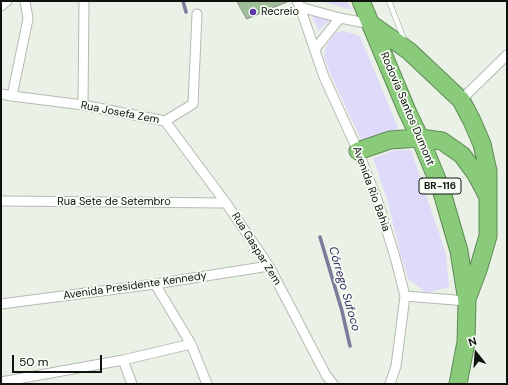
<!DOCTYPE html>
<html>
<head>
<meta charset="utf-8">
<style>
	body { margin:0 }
	#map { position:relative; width:508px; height:385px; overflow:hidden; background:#eaf2e8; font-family:"DM Sans",sans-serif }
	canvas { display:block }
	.frame { position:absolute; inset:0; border:2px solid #10120f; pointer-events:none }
	.north { position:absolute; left:456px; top:333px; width:40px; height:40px; -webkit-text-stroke:3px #f7fff5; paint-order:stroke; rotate:343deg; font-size:11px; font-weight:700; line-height:16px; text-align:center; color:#10120f }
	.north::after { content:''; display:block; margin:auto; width:14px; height:18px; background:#10120f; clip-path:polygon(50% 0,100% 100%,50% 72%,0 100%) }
	.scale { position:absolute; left:12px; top:355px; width:90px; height:18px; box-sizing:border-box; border:2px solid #10120f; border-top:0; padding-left:5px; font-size:12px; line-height:14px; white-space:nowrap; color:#10120f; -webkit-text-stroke:3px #f7fff5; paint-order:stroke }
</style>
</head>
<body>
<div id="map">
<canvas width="508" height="385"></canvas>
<div class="frame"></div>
<div class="north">N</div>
<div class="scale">50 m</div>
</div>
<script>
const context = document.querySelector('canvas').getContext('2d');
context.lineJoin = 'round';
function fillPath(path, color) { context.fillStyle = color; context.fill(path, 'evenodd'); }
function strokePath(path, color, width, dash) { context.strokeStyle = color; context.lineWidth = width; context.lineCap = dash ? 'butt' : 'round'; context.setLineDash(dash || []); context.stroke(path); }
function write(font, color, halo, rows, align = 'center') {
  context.font = font + ' "DM Sans",sans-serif'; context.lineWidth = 3.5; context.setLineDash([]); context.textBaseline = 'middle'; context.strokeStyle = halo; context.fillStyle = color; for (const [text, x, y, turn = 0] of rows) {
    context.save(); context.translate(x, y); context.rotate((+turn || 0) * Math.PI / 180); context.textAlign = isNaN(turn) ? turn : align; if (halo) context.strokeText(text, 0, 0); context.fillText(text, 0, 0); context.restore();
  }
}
fillPath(new Path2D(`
	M320 1H347L352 10Z
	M311 14 331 21C325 24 322 26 319 32Z
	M342 31 351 33 360 36 401 135 363 144 329 71 324 56 326 47 331 38 336 33Z
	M395 150H411L446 254 449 287 427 293 408 279 402 259 387 199 373 158Z`), '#dfdafa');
strokePath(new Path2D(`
	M183 1 186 12
	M320 237 342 311 350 346`), '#7f7a99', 3.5);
const building = new Path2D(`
	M237 1H289L247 19Z`);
fillPath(building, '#9dbe96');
strokePath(building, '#8b9389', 1);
const lane = new Path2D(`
	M389 1 405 42`);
const street = new Path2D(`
	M297 1 300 7 324 77 358 151 378 202 395 257 405 296 396 366 390 384
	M1 6 7 1
	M300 7 340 18 371 24
	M315 49 340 18
	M1 94 12 96 83 105 165 121 193 104 197 14
	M12 96 28 19 25 1
	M461 100 507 55
	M83 105 84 1
	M165 121 226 203 269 266 326 375 333 384
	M1 201 226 203
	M155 284 191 344 207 384
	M405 296 467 301
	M1 304 155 284 269 266
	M123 360 132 384
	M1 382 123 360 191 344`);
const highway = new Path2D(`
	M361 1 407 111 420 138 441 189 459 251 467 301 466 342 458 384
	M371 24 409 51 461 100 472 121 482 144 488 171V236L478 270 467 299
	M358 151 390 140 420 138 442 141 462 155 476 174 487 195`);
strokePath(lane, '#b4bbb2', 6);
strokePath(street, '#b4bbb2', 11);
strokePath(highway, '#5f8a55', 19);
strokePath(lane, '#fff', 4.5);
strokePath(street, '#fff', 9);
strokePath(highway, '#8aca7b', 17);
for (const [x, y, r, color] of [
	[253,12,4,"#5e35ad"]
]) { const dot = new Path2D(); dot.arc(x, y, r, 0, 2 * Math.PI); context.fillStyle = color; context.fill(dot); strokePath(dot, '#f7fff5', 1.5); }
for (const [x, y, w] of [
	[440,186,42]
]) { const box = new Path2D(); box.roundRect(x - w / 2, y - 8, w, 16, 3); context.fillStyle = '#f7fff5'; context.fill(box); strokePath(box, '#10120f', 1); }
write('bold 10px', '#10120f', null, [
	["BR-116",440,186]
]);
write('11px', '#10120f', '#f7fff5', [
	["Recreio",261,12]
], 'left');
write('11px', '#10120f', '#f7fff5', [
	["Rodovia Santos Dumont",407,109,67],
	["Rua Josefa Zem",120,113,11],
	["Avenida Rio Bahia",371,189,70],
	["Rua Sete de Setembro",114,202],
	["Rua Gaspar Zem",256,249,58],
	["Avenida Presidente Kennedy",135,286,-8]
]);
write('italic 12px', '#392962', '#f7fff5', [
	["Córrego Sufoco",344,289,74]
]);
</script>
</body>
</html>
